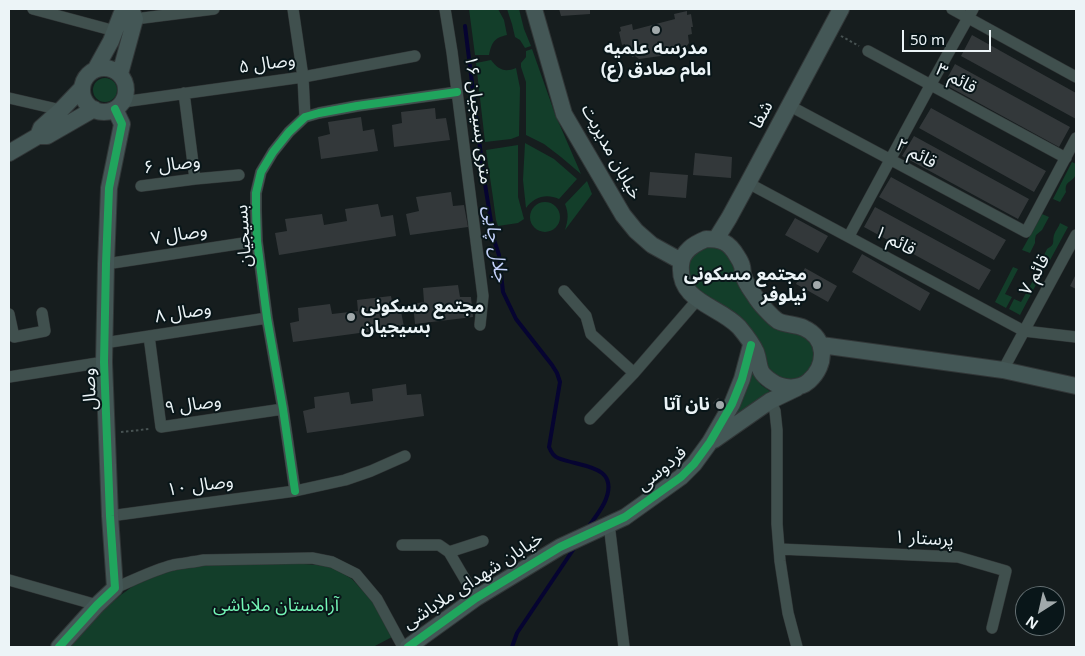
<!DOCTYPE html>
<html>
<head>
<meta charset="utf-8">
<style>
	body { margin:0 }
	#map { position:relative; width:1085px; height:656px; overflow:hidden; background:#161d1e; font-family:"Noto Sans",sans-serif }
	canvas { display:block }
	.frame { position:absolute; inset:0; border:10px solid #ecf4f7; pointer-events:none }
	.north { position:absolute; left:1015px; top:586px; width:50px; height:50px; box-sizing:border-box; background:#091619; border:1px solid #646f72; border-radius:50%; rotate:215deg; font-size:14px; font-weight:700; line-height:20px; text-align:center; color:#ecf4f7 }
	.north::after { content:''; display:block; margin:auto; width:18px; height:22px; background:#a1a9ab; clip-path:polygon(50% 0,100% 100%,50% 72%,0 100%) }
	.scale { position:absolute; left:902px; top:30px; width:89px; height:22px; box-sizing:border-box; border:2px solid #ecf4f7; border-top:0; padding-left:6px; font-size:15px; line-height:18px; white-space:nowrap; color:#ecf4f7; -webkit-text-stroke:4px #091619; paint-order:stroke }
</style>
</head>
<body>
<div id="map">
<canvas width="1085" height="656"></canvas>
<div class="frame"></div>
<div class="north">N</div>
<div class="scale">50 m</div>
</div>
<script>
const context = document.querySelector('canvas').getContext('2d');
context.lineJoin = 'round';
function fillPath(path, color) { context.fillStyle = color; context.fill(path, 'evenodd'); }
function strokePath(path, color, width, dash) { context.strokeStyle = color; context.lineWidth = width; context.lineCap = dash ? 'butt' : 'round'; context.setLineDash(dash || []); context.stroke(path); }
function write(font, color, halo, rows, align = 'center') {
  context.font = font + ' "Noto Sans","Noto Sans Arabic",sans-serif'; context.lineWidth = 4; context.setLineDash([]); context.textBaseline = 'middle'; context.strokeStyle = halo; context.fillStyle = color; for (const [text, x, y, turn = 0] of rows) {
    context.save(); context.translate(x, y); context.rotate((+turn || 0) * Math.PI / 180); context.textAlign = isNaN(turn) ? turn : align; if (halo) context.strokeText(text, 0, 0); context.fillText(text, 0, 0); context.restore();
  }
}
fillPath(new Path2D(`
	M469 9H498L504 20 507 35C494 38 492 42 489 55H475Z
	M507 9H519L524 29 531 46 525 48 520 40 515 37 512 24Z
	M532 49 555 114 581 174 561 157 544 144 526 135V82L521 67V63L526 57V51Z
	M491 60C498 69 504 73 516 68L520 88 519 136 511 139 485 142 476 63Z
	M93 90a12 12 0 1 1 24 0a12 12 0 1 1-24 0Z
	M525 143 554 159 577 179 559 199C546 193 534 197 526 208L523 180Z
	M518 145V197L524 219 518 223 498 226 496 220 493 198 486 150Z
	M1072 162 1076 164C1076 166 1076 172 1076 174 1073 183 1064 180 1066 192L1060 202 1053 199Z
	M587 181 592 194 565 230C568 220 569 214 565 204Z
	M530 217a15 15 0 1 1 30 0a15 15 0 1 1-30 0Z
	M1042 214 1049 217 1042 230 1036 235 1035 239V243L1030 253 1022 250Z
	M1060 223 1068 227 1049 262 1042 259 1047 249C1056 244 1052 242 1054 235 1055 231 1059 227 1060 223Z
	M724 245 755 301 801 329 819 355 805 381 772 379 761 358 697 297 684 263 695 247Z
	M1013 267 1018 269 1005 294 1012 297 1006 308 995 302Z
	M1035 277 1039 279 1020 315 1009 309 1014 299 1021 302Z
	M750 368 761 385 774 394 724 427Z
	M291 563 330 566 352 579 373 602 392 637 373 647H68C84 628 103 610 122 594 127 591 132 586 138 583 184 559 240 564 291 563Z`), '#133e2a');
strokePath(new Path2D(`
	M465 26 483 172 494 240 499 255 503 292 516 319 552 365 557 373 560 382 549 447C551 452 553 456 558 458 579 467 619 464 606 499 603 508 593 520 587 529
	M512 647 517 633 575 547`), '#060431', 4);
fillPath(new Path2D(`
	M559 9H590V14L561 16Z
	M687 11V15L691 14 693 27H691L692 34 688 35 689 43 685 48 675 51V54L639 59 635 56 632 57 630 49 626 50 625 44 622 45 619 32 621 31 620 27 632 24 633 30 675 19 674 14Z
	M972 35 1076 93V119L961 56Z
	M955 64 1070 127 1059 147 944 84Z
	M435 108 436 119 446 118 450 140 394 147 392 125 402 123 401 112Z
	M931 108 1046 171 1034 192 919 128Z
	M361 117 363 131 374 129 378 151 321 159 318 137 330 134 328 122Z
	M914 136 1029 199 1018 219 902 156Z
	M695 153 732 157 731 178 693 175Z
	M650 172 688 175 686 198 648 195Z
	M891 177 1006 240 994 260 879 197Z
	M451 192 453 206 464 205 468 227 410 235 406 214 419 211 416 197Z
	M378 204 381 217 393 215 396 236 279 255 275 233 287 231 285 219 322 214 324 225 347 221 345 209Z
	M875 207 991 270 979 290 864 227Z
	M795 218 828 236 818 253 785 235Z
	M862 254 930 293 920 311 852 272Z
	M805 268 837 286 828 302 796 284Z
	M1076 274V289L1070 286Z
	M458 285 460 297H471L473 317 415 324 413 304 424 302 423 288Z
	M391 296 393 307 400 306 404 327 293 342 290 323 299 321 298 308 330 304 332 314 358 311 357 300Z
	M406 384 407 395 421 394 424 416 307 433 303 411 315 408 314 397 349 392 351 404 373 401 372 389Z
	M718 398 727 406 722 412 713 403Z`), '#33383a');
const street = new Path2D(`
	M33 9 115 31
	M293 9 303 77 305 117
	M445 9 452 52 483 296 480 325
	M952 9 1076 77
	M135 19 214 9
	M868 51 1066 158
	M184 93 195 179
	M9 98 61 110
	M123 102 303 77 415 56
	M790 106 1026 232 1076 138
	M748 183 1024 331 1076 337
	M141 186 195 179 239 175
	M849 236 931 84 973 9
	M106 264 257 241
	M564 291 586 316 591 334 634 373
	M9 314 14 337 45 331 42 313
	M149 336 161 427 283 409
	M104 343 267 318
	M1003 370 1076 235
	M9 377 104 362
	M770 401 775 411 777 430V524L780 561 788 613 797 647
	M590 419 634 373 698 299
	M295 491 283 409 267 318 257 241 256 210V193L261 172 273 152 289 132 305 117 319 113 357 106 457 92
	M110 516 295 491 345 480 371 471 405 456
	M609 524 624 647
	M402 545H439L449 552 476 598
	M779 549 958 557 1006 571 992 628
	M449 552 483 541
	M9 580 97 605
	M115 588C134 580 153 570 173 565 184 563 194 562 204 560L312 558 332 562 356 574 377 599 403 647`);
const secondary = new Path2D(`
	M534 9 564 114 623 215 636 231 652 245 681 261
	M82 90a22 22 0 1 1 44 0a22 22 0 1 1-44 0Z
	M95 70 111 41 121 15 127 9
	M120 74 135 19 131 9
	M38 136 41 128 61 110 82 88
	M38 136H47L94 109
	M9 153 38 136
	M706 239C721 239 729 242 737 256 739 259 741 262 742 266 743 269 742 273 744 277 746 284 751 290 755 296 759 303 772 317 778 321 786 325 796 324 804 328 827 338 827 365 809 381 799 390 782 389 771 381 756 371 761 366 756 352 753 345 744 333 739 327 718 305 678 302 681 265 682 251 694 244 706 239Z
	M716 239 729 218 748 183 841 9
	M821 345 1003 370 1076 386
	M714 440 770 401 797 388
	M59 647 97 605 115 588 110 516 104 362 106 264 109 188 122 124 115 109
	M408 647 476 598 560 547 625 517 681 477 694 464 710 442 732 404 742 379 751 345`);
strokePath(street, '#313637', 12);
strokePath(secondary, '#313637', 18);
strokePath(new Path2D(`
	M841 36 859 46
	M121 432 149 429`), '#475252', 2, [2.5, 2.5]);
strokePath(street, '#40504e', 11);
strokePath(secondary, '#445756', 16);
strokePath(new Path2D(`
	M295 491 283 409 267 318 257 241 256 210V193L261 172 273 152 289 132 305 117 319 113 357 106 457 92
	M59 647 97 605 115 588 110 516 104 362 106 264 109 188 122 124 115 109
	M408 647 476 598 560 547 625 517 681 477 694 464 710 442 732 404 742 379 751 345`), '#20a55d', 8);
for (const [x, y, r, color] of [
	[656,30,5,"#a1a9ab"],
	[817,285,5,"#a1a9ab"],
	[351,317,5,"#a1a9ab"],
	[720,405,5,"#a1a9ab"]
]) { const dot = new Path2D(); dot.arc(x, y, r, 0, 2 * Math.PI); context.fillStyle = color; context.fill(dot); strokePath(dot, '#091619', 2); }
write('bold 18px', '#ecf4f7', '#091619', [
	["مدرسه علمیه",656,49,"center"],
	["امام صادق (ع)",656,70,"center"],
	["مجتمع مسکونی",807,275],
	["نیلوفر",807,296],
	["مجتمع مسکونی",361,307,"left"],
	["بسیجیان",361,328,"left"],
	["نان آتا",710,405]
], 'right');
write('18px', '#ecf4f7', '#091619', [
	["وصال ۵",267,64,-8],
	["قائم ۳",956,79,29],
	["شفا",762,115,-62],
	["۱۶ متری بسیجیان",478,120,83],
	["خیابان مدیریت",611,152,61],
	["قائم ۲",916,154,28],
	["وصال ۶",172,165,-7],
	["وصال ۷",179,235,-9],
	["بسیجیان",244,236,-94],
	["قائم ۱",895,241,28],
	["قائم ۷",1035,275,-61],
	["وصال ۸",183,313,-9],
	["وصال",90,389,-93],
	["وصال ۹",193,405,-8],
	["فردوسی",662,469,-40],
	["وصال ۱۰",200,486,-8],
	["پرستار ۱",924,539,3],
	["خیابان شهدای ملاباشی",473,581,-33]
]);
write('18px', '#74f6b6', '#091619', [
	["آرامستان ملاباشی",276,606]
]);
write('italic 19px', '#c3d1fa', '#091619', [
	["جلال چایی",495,244,81]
]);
</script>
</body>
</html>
